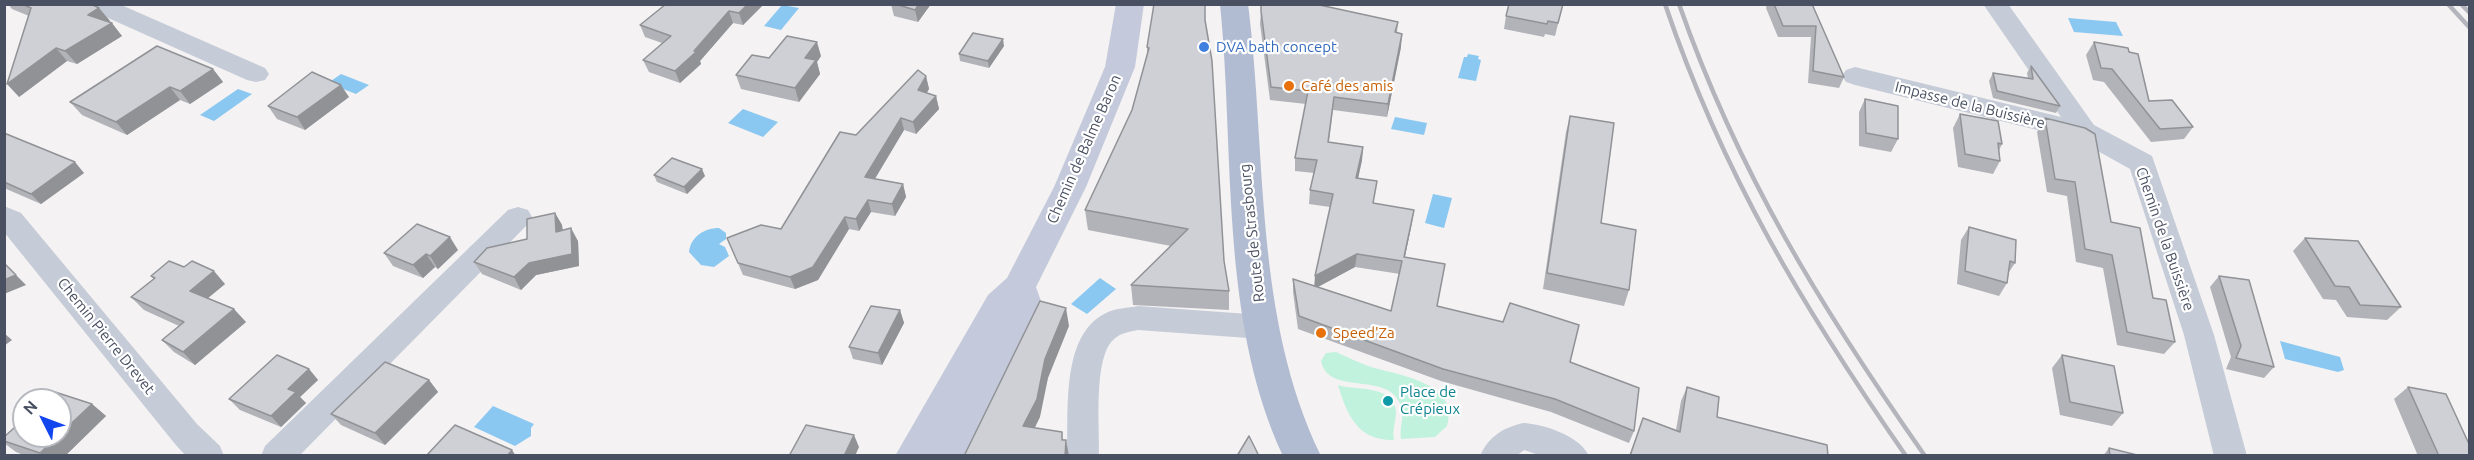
<!DOCTYPE html>
<html>
<head>
<meta charset="utf-8">
<style>
	body { margin:0 }
	#map { position:relative; width:2474px; height:460px; overflow:hidden; background:#f4f2f2; font-family:Ubuntu,sans-serif }
	canvas { display:block }
	.frame { position:absolute; inset:0; border:6px solid #485061; pointer-events:none }
	.north { position:absolute; left:12px; top:388px; width:60px; height:60px; box-sizing:border-box; background:#fff; border:2px solid #b6b9c0; border-radius:50%; rotate:312deg; font-size:16px; font-weight:700; line-height:24px; text-align:center; color:#485061 }
	.north::after { content:''; display:block; margin:auto; width:21px; height:27px; background:#1146ef; clip-path:polygon(50% 0,100% 100%,50% 72%,0 100%) }
</style>
</head>
<body>
<div id="map">
<canvas width="2474" height="460"></canvas>
<div class="frame"></div>
<div class="north">N</div>
</div>
<script>
const context = document.querySelector('canvas').getContext('2d');
context.lineJoin = 'round';
function fillPath(path, color) { context.fillStyle = color; context.fill(path, 'evenodd'); }
function strokePath(path, color, width, dash) { context.strokeStyle = color; context.lineWidth = width; context.lineCap = dash ? 'butt' : 'round'; context.setLineDash(dash || []); context.stroke(path); }
function write(font, color, halo, rows, align = 'center') {
  context.font = font + ' Ubuntu,sans-serif'; context.lineWidth = 4.5; context.setLineDash([]); context.textBaseline = 'middle'; context.strokeStyle = halo; context.fillStyle = color; for (const [text, x, y, turn = 0] of rows) {
    context.save(); context.translate(x, y); context.rotate((+turn || 0) * Math.PI / 180); context.textAlign = isNaN(turn) ? turn : align; if (halo) context.strokeText(text, 0, 0); context.fillText(text, 0, 0); context.restore();
  }
}
fillPath(new Path2D(`
	M1336 352C1348 357 1359 363 1371 367 1398 375 1461 383 1447 426L1435 437 1401 439C1399 428 1405 416 1401 406 1390 370 1328 397 1321 361L1326 353Z
	M1338 385C1355 391 1393 384 1396 411 1396 421 1392 429 1394 440 1358 441 1347 415 1338 385Z`), '#c0f2dd');
fillPath(new Path2D(`
	M782 5 799 8 781 30 764 26Z
	M2068 18 2116 22 2123 36 2074 32Z
	M1468 54 1479 56 1478 59 1481 60 1476 81 1458 78 1464 57H1467Z
	M341 74 369 85 356 94 328 83Z
	M238 89 252 94 214 121 200 115Z
	M743 109 778 122 763 137 728 123Z
	M1395 117 1427 123 1424 135 1391 129Z
	M1433 194 1452 198 1444 228 1425 223Z
	M719 228 726 233V239L719 244 725 247 729 256 714 267 701 265 689 252C691 236 705 228 719 228Z
	M1100 278 1116 289 1087 314 1071 304Z
	M2280 341 2340 357 2344 370 2338 372 2285 359Z
	M493 406 534 424 531 428V436L515 446 474 427Z`), '#8bc8f1');
fillPath(new Path2D(`
	M85 4H119L265 68 269 74 265 80 256 82 247 80 88 9Z
	M1983 4H2008L2094 125 2152 156 2214 335 2247 456H2214L2184 335 2130 169 2078 140 1855 85 1846 82 1842 76 1846 70 1855 67 2061 117Z
	M4 206 21 213 197 424 220 446 224 456H186L175 444 4 232Z
	M518 207 528 210 532 217 528 224 299 456H261L265 446 508 210Z
	M1138 306 1262 315 1273 319 1277 327 1273 335 1262 339 1138 330C1128 332 1120 333 1113 340 1093 360 1100 428 1099 456H1067C1069 413 1060 335 1106 313 1116 308 1128 308 1138 306Z
	M1523 423C1544 424 1580 436 1589 456H1542L1524 450 1516 456H1480C1489 436 1503 428 1523 423Z`), '#c5cbd7');
fillPath(new Path2D(`
	M1116 4H1144L1135 67 1086 187 1036 287 1043 307 1009 383 972 456H895L988 295 1007 278 1054 187 1105 67Z`), '#c4cadb');
fillPath(new Path2D(`
	M1220 4H1248C1267 154 1253 316 1321 456H1283C1219 318 1235 152 1220 4Z`), '#b1bbd1');
strokePath(new Path2D(`
	M1665 4C1723 175 1804 309 1906 456
	M1679 4C1739 175 1822 309 1925 456
	M2448 4 2470 28
	M2461 4 2470 13`), '#b4b5bc', 4.5);
fillPath(new Path2D(`
	M8 4H91L99 8 110 21 108 22 122 36 77 64 67 61 19 97 29 16 12 9Z
	M666 4H764L743 25 733 23 700 61 701 64 680 83 649 72 643 60 662 43 645 37 640 25Z
	M891 4H931L918 22 894 16Z
	M1563 4 1555 36 1545 34 1544 37 1504 29 1506 16Z
	M1767 4H1812L1844 77 1839 88 1808 83 1811 37H1778L1766 8Z
	M1261 11 1398 22 1397 33 1401 47 1387 117 1333 110 1329 142 1363 147 1362 160 1358 179 1374 204 1414 210 1405 257 1437 306 1570 362 1634 431 1629 443 1551 412 1441 381 1298 329 1293 292V279L1315 286 1330 207 1309 204 1310 190 1314 173 1295 171V158L1306 104 1270 100 1260 24ZM1355 267 1400 274 1391 311 1318 287Z
	M1205 20 1224 261 1229 291V310L1133 305 1131 285 1171 246 1088 230 1085 210 1132 110 1147 55V47Z
	M2094 42 2129 52 2149 101 2193 127 2184 139 2151 142 2104 82 2093 80 2086 55Z
	M1004 46 989 68 960 61 959 54Z
	M821 56 817 62 820 74 799 102 741 89 736 75 769 58Z
	M2031 66 2060 106 2056 113 1993 98 1989 81 1993 73 2028 78 2027 73Z
	M213 69 223 82 190 104 180 100 127 135 82 115 70 102Z
	M926 76 929 89 926 93 936 96 939 109 916 134 904 130 875 179 903 184 906 197 895 216 871 212 859 231 849 229 818 280 795 289 743 275 727 238 781 229 856 135Z
	M349 97 305 130 277 119 268 106Z
	M1865 99 1898 139 1891 152 1859 146V112Z
	M1960 114 2002 144 1999 150 2000 161 1993 174 1958 167 1953 128Z
	M1570 116 1601 223 1629 290 1624 306 1543 289 1566 132Z
	M2045 118 2111 222 2153 298 2175 342 2164 354 2117 345 2103 268 2076 262 2067 196 2047 192 2037 132Z
	M4 133 84 173 41 204 4 188Z
	M654 175 705 176 687 194 657 182Z
	M555 213 562 225 563 230 578 241 579 266 536 275 521 290 482 274 474 262 527 239Z
	M1969 227 2015 263 2009 272 2007 283 1999 296 1957 284 1961 240Z
	M2305 238 2401 307 2387 320 2347 317 2336 300 2323 299 2293 251Z
	M458 250 438 269 435 267 423 278 393 266 384 253Z
	M151 276 225 284 208 298 246 322 195 365 174 352 162 340 179 326 144 310 131 297 154 279Z
	M2219 276 2274 367 2264 378 2226 369 2231 357 2210 287Z
	M900 310 904 323 882 365 853 359 849 347Z
	M2062 355 2123 413 2112 426 2060 415 2052 368Z
	M309 369 318 380 300 397 306 403 281 427 240 410 229 399Z
	M429 380 438 392 385 445 341 425 331 414Z
	M1687 387 1717 417 1828 456H1629L1643 418 1676 430 1681 401Z
	M2408 387 2469 456H2418L2394 399Z
	M92 404 106 416 65 456H26L16 452 4 443V437Z
	M2109 448 2141 456H2103Z`), '#b1b3b8');
fillPath(new Path2D(`
	M748 4H764L743 25 739 13Z
	M919 4H931L918 22 915 10Z
	M99 8 110 21 99 29 88 15Z
	M729 11 733 23 700 61 701 64 680 83 675 71Z
	M112 23 122 36 77 64 65 51Z
	M1402 34 1401 47 1387 117 1388 104Z
	M1003 39 1004 46 989 68 988 61Z
	M817 42 821 56 817 62 820 74 799 102 795 88 805 58Z
	M56 48 67 61 19 97 7 84Z
	M213 69 223 82 190 104 180 91Z
	M926 76 929 89 921 103 918 90Z
	M341 85 349 97 305 130 297 117Z
	M170 87 180 100 127 135 116 122Z
	M936 96 939 109 916 134 913 122Z
	M901 118 904 130 868 190 865 177Z
	M1363 147 1362 160 1355 192 1356 178Z
	M75 162 84 173 41 204 31 194Z
	M702 169 705 176 687 194 684 187Z
	M903 184 906 197 895 216 892 204Z
	M868 200 871 212 859 231 856 219Z
	M1414 210 1412 223 1402 270 1404 257Z
	M555 213 562 225 563 244 556 232Z
	M845 217 849 229 818 280 795 289 790 277Z
	M571 228 578 241 579 266 536 275 521 290 514 277 529 263Z
	M450 237 458 250 438 269 430 256Z
	M426 254 435 267 423 278 413 265Z
	M1357 254 1355 267 1314 289 1315 276Z
	M9 268 26 285 4 294V280Z
	M214 271 225 284 202 303 190 291Z
	M1066 308 1069 326 1048 378 1040 417 1027 444 1023 426 1045 359Z
	M234 309 246 322 195 365 183 352Z
	M900 310 904 323 882 365 878 353Z
	M4 333 12 340 4 346Z
	M309 369 318 380 300 397 306 403 281 427 271 416 288 389Z
	M429 380 438 392 385 445 375 433Z
	M92 404 106 416 65 456H43L40 453 58 436H60V434Z
	M1062 432 1065 450 1066 440 1069 456H1065Z
	M854 435 859 447 855 456H844Z
	M512 450 516 456H507Z`), '#909296');
const building = new Path2D(`
	M22 4H91L99 8 88 15 112 23 65 51 56 48 7 84 31 8Z
	M666 4H748L739 13 729 11 694 51 696 52 675 71 643 60 671 36 640 25Z
	M895 4H919L915 10Z
	M1154 4H1205V20L1212 61 1224 261 1229 291 1131 285 1188 229 1085 210 1132 110 1149 48 1147 47Z
	M1261 4H1315L1398 22 1395 32 1402 34 1388 104 1334 97 1328 142 1363 147 1356 178 1377 181 1373 203 1414 210 1404 257 1445 264 1437 306 1503 322 1510 303 1579 325 1570 362 1639 388 1634 431 1555 399 1443 369 1299 316 1293 279 1391 311 1402 261 1357 254 1315 276 1333 194 1310 190 1317 160 1295 158 1308 91 1271 87 1261 11Z
	M1509 4H1563L1558 23 1548 21 1547 24 1506 16Z
	M1774 4H1812L1844 77 1813 71 1816 26H1783Z
	M973 33 1003 39 988 61 959 54Z
	M787 36 817 42 805 58 816 60 795 88 736 75 752 55 769 58Z
	M2094 42 2128 48 2129 52 2138 54 2149 101 2172 100 2193 127 2160 129 2112 69 2101 68Z
	M157 46 213 69 180 91 170 87 116 122 70 102Z
	M2031 66 2060 106 1997 91 1993 73 2033 79Z
	M918 70 926 76 918 90 936 96 913 122 901 118 865 177 903 184 892 204 868 200 856 219 845 217 813 267 790 277 738 263 727 238 761 225 781 229 840 132 856 135Z
	M312 72 341 85 297 117 268 106Z
	M1865 99 1898 106V139L1866 133Z
	M1960 114 1998 121 2002 144 1998 143 2000 161 1965 154Z
	M1570 116 1614 123 1601 223 1636 230 1629 290 1547 273Z
	M2045 118 2085 128 2095 134 2111 222 2140 228 2153 298 2166 300 2175 342 2127 332 2112 255 2085 249 2075 182 2055 179Z
	M4 133 75 162 31 194 4 182Z
	M672 158 702 169 684 187 654 175Z
	M555 213 556 232 571 228 572 254 529 263 514 277 474 262 487 248 527 239V219Z
	M417 224 450 237 430 256 426 254 413 265 384 253Z
	M1969 227 2016 240 2015 263 2010 261 2007 283 1965 271Z
	M2305 238 2358 241 2401 307 2360 305 2349 287 2335 286Z
	M169 261 184 267 192 261 214 271 190 291 234 309 183 352 162 340 184 322 131 297 155 278 151 276Z
	M4 263 16 275 4 280Z
	M2219 276 2249 280 2274 367 2236 358 2241 346Z
	M1040 301 1066 308 1045 359 1037 399 1023 426 1062 432V440H1066L1065 456H964Z
	M871 306 900 310 878 353 849 347Z
	M277 355 309 369 288 389 296 392 271 416 229 399Z
	M2062 355 2114 366 2123 413 2070 402Z
	M385 362 429 380 375 433 331 414Z
	M1687 387 1719 397 1717 417 1827 445 1828 456H1630L1643 418 1680 432Z
	M2408 387 2446 394 2469 444V456H2439Z
	M55 392 92 404 60 434V400H46Z
	M24 419V436H58L40 453 4 441V437Z
	M455 425 512 450 507 456H426Z
	M806 425 854 435 844 456H789Z
	M1249 436 1259 456H1237Z
	M2109 448 2141 456H2110Z`);
fillPath(building, '#ced0d6');
strokePath(building, '#909296', 1.5);
for (const [x, y, r, color] of [
	[1204,47,6,"#3f7fe0"],
	[1289,86,6,"#e8710a"],
	[1321,333,6,"#e8710a"],
	[1388,401,6,"#0f9aa8"]
]) { const dot = new Path2D(); dot.arc(x, y, r, 0, 2 * Math.PI); context.fillStyle = color; context.fill(dot); strokePath(dot, '#fff', 2); }
write('15px', '#366cbe', '#fff', [
	["DVA bath concept",1216,47]
], 'left');
write('15px', '#c56008', '#fff', [
	["Café des amis",1301,86],
	["Speed'Za",1333,333]
], 'left');
write('15px', '#485061', '#fff', [
	["Impasse de la Buissière",1970,105,14],
	["Chemin de Balme Baron",1084,149,-66],
	["Route de Strasbourg",1252,233,-96],
	["Chemin de la Buissière",2165,239,71],
	["Chemin Pierre Drevet",106,336,51]
]);
write('15px', '#0d838f', '#fff', [
	["Place de",1400,392],
	["Crépieux",1400,409]
], 'left');
</script>
</body>
</html>
